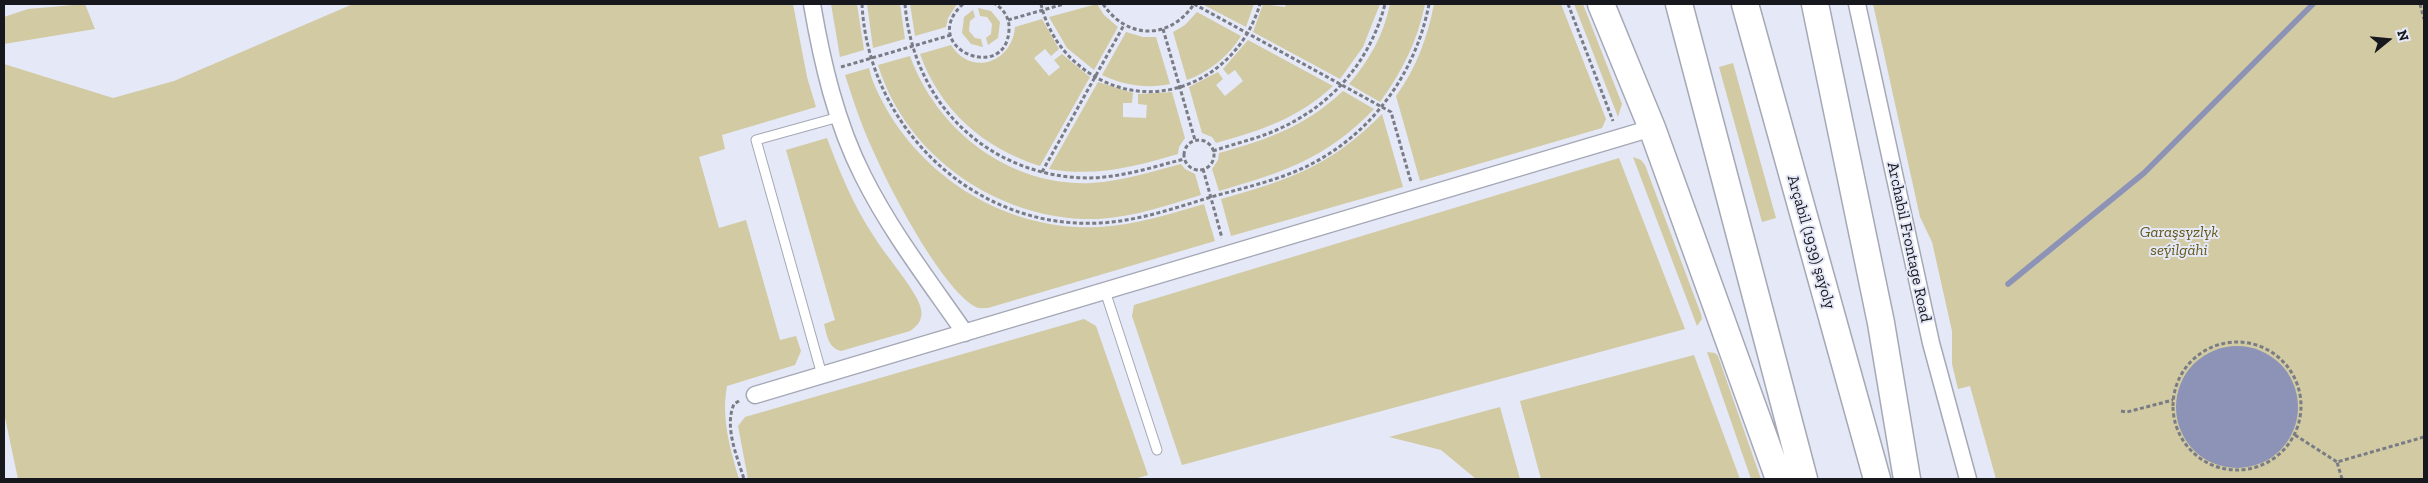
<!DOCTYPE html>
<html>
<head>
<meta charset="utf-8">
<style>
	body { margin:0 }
	#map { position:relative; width:2428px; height:483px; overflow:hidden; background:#e5e8f7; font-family:"Zilla Slab",serif }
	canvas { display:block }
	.frame { position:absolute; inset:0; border:5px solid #17181d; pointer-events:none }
	.north { position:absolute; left:2363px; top:15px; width:50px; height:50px; -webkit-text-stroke:4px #e5e8f7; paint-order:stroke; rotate:73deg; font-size:14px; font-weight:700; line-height:20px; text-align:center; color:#17181d }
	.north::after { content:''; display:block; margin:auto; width:18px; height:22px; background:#17181d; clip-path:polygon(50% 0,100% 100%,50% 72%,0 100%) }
</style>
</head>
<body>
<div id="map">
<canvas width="2428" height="483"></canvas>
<div class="frame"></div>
<div class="north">N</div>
</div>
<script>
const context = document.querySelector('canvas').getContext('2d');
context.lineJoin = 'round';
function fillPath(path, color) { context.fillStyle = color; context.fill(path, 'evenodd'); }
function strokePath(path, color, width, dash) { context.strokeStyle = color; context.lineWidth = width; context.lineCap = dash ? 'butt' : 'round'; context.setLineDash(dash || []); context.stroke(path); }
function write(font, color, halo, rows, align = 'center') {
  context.font = font + ' "Zilla Slab",serif'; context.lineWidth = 4; context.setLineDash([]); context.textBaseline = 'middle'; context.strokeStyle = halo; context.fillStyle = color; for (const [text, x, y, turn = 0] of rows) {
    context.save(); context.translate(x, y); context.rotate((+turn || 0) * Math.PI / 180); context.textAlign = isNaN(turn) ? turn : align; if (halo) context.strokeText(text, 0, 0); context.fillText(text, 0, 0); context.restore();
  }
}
fillPath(new Path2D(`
	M85 4 95 29 4 44V17L28 9Z
	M353 4H793L807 77 816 107 722 135 725 149 699 157 719 228 746 220 780 340 796 336 801 351 795 365 727 386C721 418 730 448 739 479H18L4 413V64L113 98 174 81Z
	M831 4H857L864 50 840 57Z
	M867 4H900L905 39 873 48Z
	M910 4H957L948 18 946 27 915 36Z
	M1097 4 1104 15 1118 27 1094 70 1067 48 1049 17Z
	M1202 4H1254L1246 27Z
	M1263 4 1285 7 1286 4H1380L1363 47 1340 79 1253 32Z
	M1390 4H1425C1418 40 1402 72 1380 102L1349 84C1369 61 1384 34 1390 4Z
	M1434 4H1561L1606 119 1602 128 1420 181 1396 96C1416 69 1428 36 1434 4Z
	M1574 4H1583L1622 104 1618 117Z
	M1873 4H2424V479H1996L1970 386 1958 389 1952 364V331L1932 242 1920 217Z
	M978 8 991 11 1000 22 998 38 988 45 986 38 991 34 992 24 987 17 980 16Z
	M973 10 975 17 970 21 969 31 975 38 981 39 983 47 971 44 962 33 964 17Z
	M1197 12 1241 36C1229 56 1209 72 1187 80L1173 32 1185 25Z
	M1042 19 1059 49 1051 56 1045 49 1034 58 1049 76 1060 67 1054 60 1062 54 1090 77 1040 166C983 148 940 110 920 54L951 45C971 77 1012 63 1015 27Z
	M1126 32 1143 37H1156L1170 84C1147 89 1123 85 1102 75Z
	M1248 40 1333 86C1297 119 1262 130 1216 143L1212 137 1202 133 1189 87 1218 72 1223 79 1216 85 1225 96 1243 81 1235 70 1228 75 1223 69Z
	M910 56C937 131 1010 187 1092 183 1122 181 1151 172 1181 164L1185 169 1195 174 1201 195C1168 205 1134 217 1098 219 1002 222 907 159 878 65Z
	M1733 63 1776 218 1762 222 1719 67Z
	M869 68C872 83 880 97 887 110 930 184 1014 232 1100 227 1135 225 1170 214 1204 204L1215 241 988 308C983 308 978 309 974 306 941 286 892 193 876 157 863 130 854 103 845 75Z
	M1098 82 1133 93 1132 103H1123V117L1146 118 1147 105 1138 104V94L1172 92 1185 138 1179 147 1178 154C1133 167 1097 177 1049 169Z
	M1343 91 1374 109C1326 159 1283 172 1219 191L1212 169 1218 160 1219 153C1269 139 1304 127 1343 91Z
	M1382 114 1403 187 1231 236 1221 199C1289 180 1331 166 1382 114Z
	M827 138C840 173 854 207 875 238 885 255 918 292 921 309 923 319 918 326 910 331L841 351C828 348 827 335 824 324L835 320 786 150Z
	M1633 157 1641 160 1645 165 1701 314 1702 319 1697 326Z
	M1619 158 1685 329 1182 465 1132 316 1134 305Z
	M1084 319 1096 326 1148 475 1134 479H748L738 426 745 417Z
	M1707 352 1715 353 1718 356 1761 479H1751Z
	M1694 355 1740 479H1541L1520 401Z
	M1500 407 1520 479H1476L1441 450 1389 437Z`), '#d1caa3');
fillPath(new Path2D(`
	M2176 407a61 61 0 1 1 122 0a61 61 0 1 1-122 0Z`), '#8c93b6');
strokePath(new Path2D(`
	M2008 284 2144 173 2313 4`), '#8c93b6', 5.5);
const lane = new Path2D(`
	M1105 291 1157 450
	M822 375 756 140 839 117`);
const street = new Path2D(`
	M812 4C822 62 836 123 863 176 891 232 929 281 965 333
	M1857 4 1931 343 1968 479
	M755 395 1652 128`);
const primary = new Path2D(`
	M1601 4 1652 128 1779 479
	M1679 4 1804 479
	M1745 4 1877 479
	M1815 4 1881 323 1907 479`);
strokePath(lane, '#a5a8b5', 11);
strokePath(street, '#a5a8b5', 19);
strokePath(primary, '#a5a8b5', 29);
strokePath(new Path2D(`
	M862 4C868 127 974 230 1100 223 1138 221 1175 208 1211 197 1239 189 1267 183 1294 172 1365 143 1415 78 1429 4
	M905 4C913 103 987 176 1087 178 1120 178 1153 167 1184 159
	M963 4C916 47 1006 85 1009 30 1010 19 1004 9 995 4
	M1041 4C1046 26 1058 47 1075 62 1142 122 1236 85 1260 4
	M1103 4C1127 40 1170 40 1194 4
	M1194 4 1391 112 1411 182
	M1568 4 1613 121
	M2420 4 2424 19
	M1008 20 1064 4
	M1163 29 1195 140
	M841 67 951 35
	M1184 155a15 15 0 1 1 30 0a15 15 0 1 1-30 0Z
	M1213 151C1236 143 1261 138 1283 127 1334 103 1371 59 1385 4
	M1203 169 1222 238
	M1042 172 1124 25
	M2173 406a64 64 0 1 1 128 0a64 64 0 1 1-128 0Z
	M739 401 734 404C724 427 737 456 744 479
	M2121 411 2127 412 2173 400
	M2295 435 2337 462
	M2342 479 2337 462 2424 437`), '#7a7c85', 3, [4, 2.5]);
strokePath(lane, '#fff', 9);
strokePath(street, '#fff', 16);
strokePath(primary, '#fff', 26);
write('italic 16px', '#635818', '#e5e8f7', [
	["Garaşsyzlyk",2179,232],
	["seýilgähi",2179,250]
]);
write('16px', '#17181d', '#e5e8f7', [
	["Arçabil (1939) şaýoly",1811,242,74],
	["Archabil Frontage Road",1909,242,78]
]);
</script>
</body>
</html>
